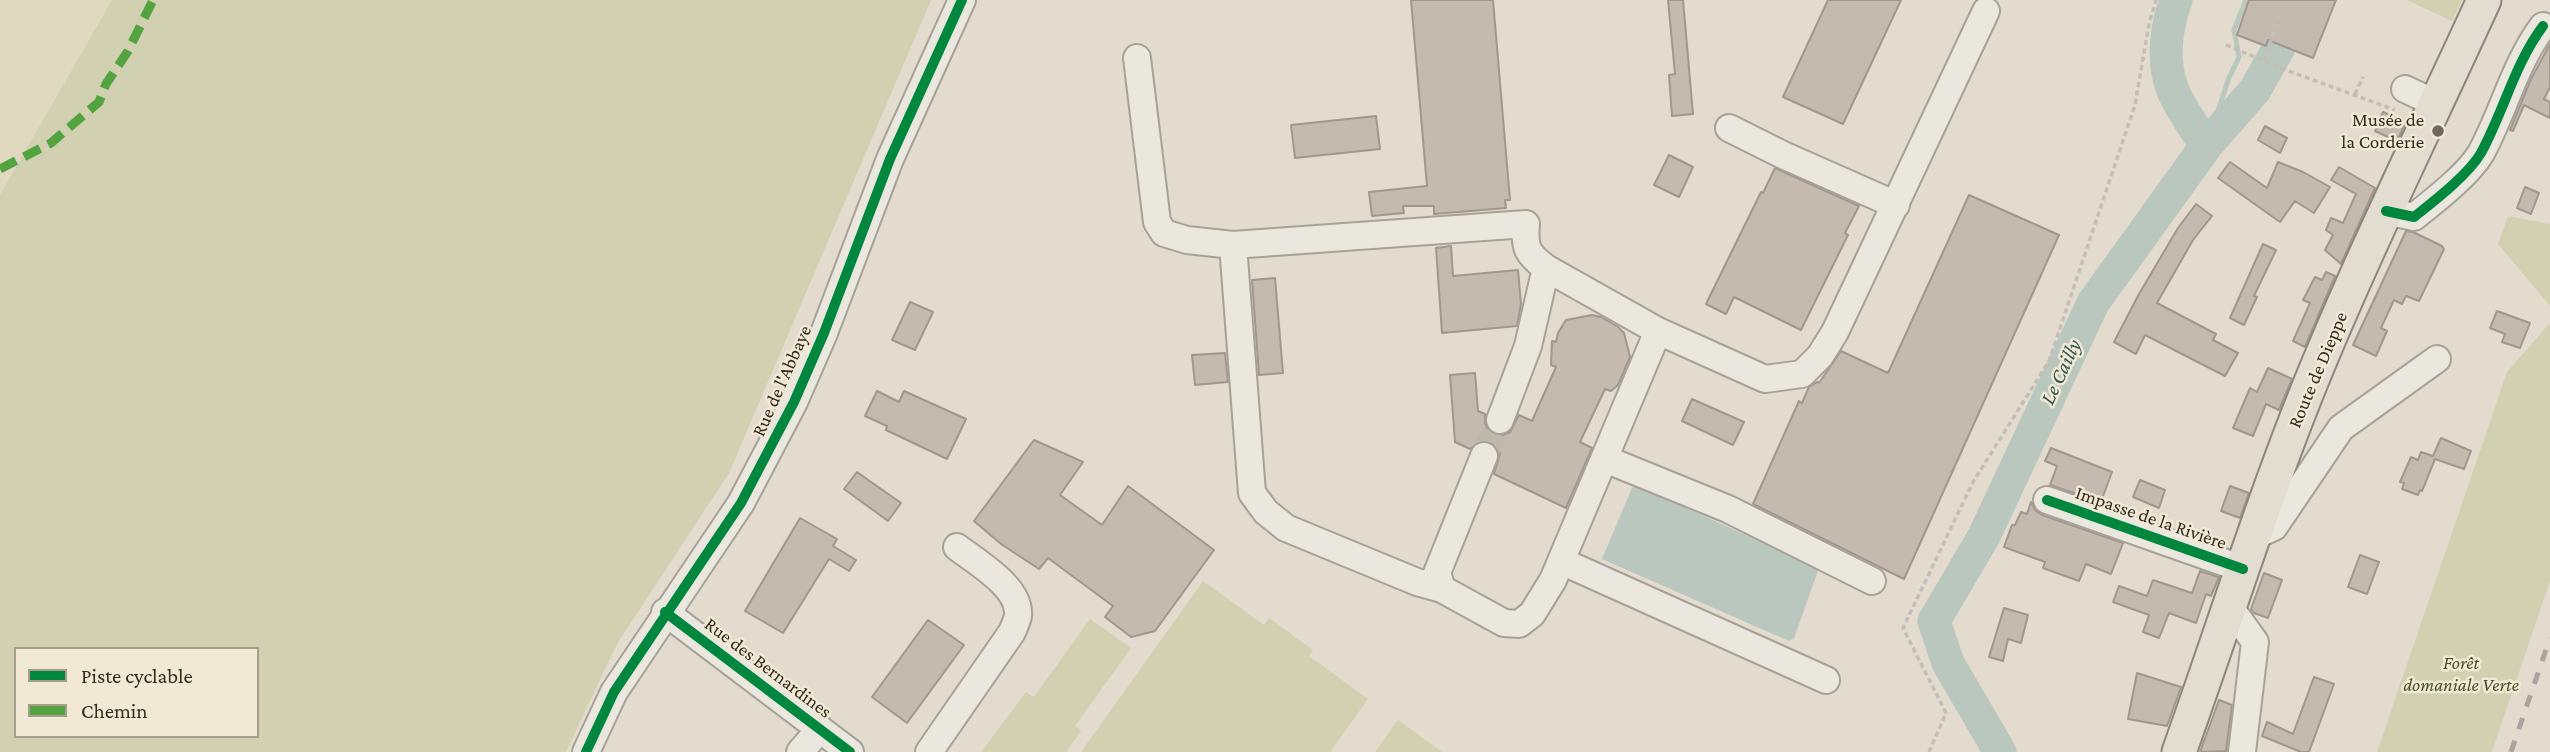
<!DOCTYPE html>
<html>
<head>
<meta charset="utf-8">
<style>
	body { margin:0 }
	#map { position:relative; width:2550px; height:752px; overflow:hidden; background:#e2dbce; font-family:"Crimson Pro",serif }
	canvas { display:block }
	.legend { position:absolute; left:14px; top:647px; width:245px; height:91px; box-sizing:border-box; background:#f2e9d5; border:2px solid #a69d8d; margin:0; padding:9px 12px; list-style:none; font-size:21px; color:#352a20 }
	.legend li { display:flex; align-items:center; gap:14px; height:35px }
	.legend b { width:35px; border:2px solid #a69d8d }
</style>
</head>
<body>
<div id="map">
<canvas width="2550" height="752"></canvas>
<ul class="legend">
<li><b style="height:9px;background:#00873e"></b>Piste cyclable</li>
<li><b style="height:9px;background:#53a441"></b>Chemin</li>
</ul>
</div>
<script>
const context = document.querySelector('canvas').getContext('2d');
context.lineJoin = 'round';
function fillPath(path, color) { context.fillStyle = color; context.fill(path, 'evenodd'); }
function strokePath(path, color, width, dash) { context.strokeStyle = color; context.lineWidth = width; context.lineCap = dash ? 'butt' : 'round'; context.setLineDash(dash || []); context.stroke(path); }
function write(font, color, halo, rows, align = 'center') {
  context.font = font + ' "Crimson Pro",serif'; context.lineWidth = 5; context.setLineDash([]); context.textBaseline = 'middle'; context.strokeStyle = halo; context.fillStyle = color; for (const [text, x, y, turn = 0] of rows) {
    context.save(); context.translate(x, y); context.rotate((+turn || 0) * Math.PI / 180); context.textAlign = isNaN(turn) ? turn : align; if (halo) context.strokeText(text, 0, 0); context.fillText(text, 0, 0); context.restore();
  }
}
fillPath(new Path2D(`
	M0 0H112L0 195Z`), '#e0d9c0');
fillPath(new Path2D(`
	M112 0H931L729 473 617 644 566 752H0V195ZM16 649H257V736H16Z
	M2407 0H2462L2452 21Z
	M2508 216 2550 224V306L2498 244Z
	M2550 323V581L2492 752H2377L2507 372Z
	M1203 581 1264 625 1269 618 1313 650 1309 656 1368 699 1330 752H1081Z
	M1090 619 1131 648 1075 726 1081 731 1066 752H981L1026 692 1034 697Z
	M1398 720 1442 752H1375Z`), '#d1d0b1');
fillPath(new Path2D(`
	M1637 486 1819 568 1794 638 1789 641 1602 559 1632 488Z`), '#b9c7be');
strokePath(new Path2D(`
	M2206 146 2229 78 2239 57 2234 30 2246 0`), '#b9c7be', 5);
strokePath(new Path2D(`
	M2206 146 2255 90 2286 35 2298 0
	M2000 752 1948 663 1934 621 1984 536 2093 303 2206 146C2196 129 2178 106 2172 88 2162 59 2166 28 2176 0`), '#b9c7be', 33);
const building = new Path2D(`
	M1411 0H1493L1510 200H1505L1506 208 1434 214V206H1403L1404 213 1372 216 1369 192 1427 186Z
	M1668 0H1683L1693 114 1672 116 1669 75 1675 74Z
	M1828 0H1901L1843 124 1783 97Z
	M2249 0H2336L2313 58 2268 40 2266 46 2237 35Z
	M2550 44V87L2544 99 2550 102V118L2524 105 2513 131 2510 130 2531 79Z
	M2383 112 2406 122 2397 141 2375 131Z
	M1376 116 1380 149 1295 158 1291 125Z
	M2265 126 2287 138 2280 153 2258 140Z
	M1669 155 1693 167 1679 197 1654 185Z
	M2230 162 2267 188 2278 162 2303 172 2330 187 2314 213 2295 201 2280 222 2218 178Z
	M2339 167 2375 188 2341 264 2325 250 2333 235 2326 230 2331 218 2343 223 2356 194 2331 180Z
	M1775 168 1859 206 1845 233 1848 235 1801 330 1734 297 1726 314 1706 304 1761 192 1763 193Z
	M2525 187 2539 193 2531 214 2517 208Z
	M1969 195 2059 235 1904 579 1753 504 1799 401 1802 403 1809 387 1817 382 1819 383 1841 351 1888 373Z
	M2196 204 2212 216 2193 240 2157 303 2216 334 2213 340 2238 353 2225 376 2145 335 2136 354 2114 342 2139 294 2178 228Z
	M2406 231 2413 232 2442 246 2444 249 2419 301 2406 296 2402 304 2394 300 2381 328 2387 331 2376 356 2353 345Z
	M2263 244 2276 250 2254 296 2257 297 2244 325 2230 318Z
	M1451 246 1453 276 1518 270 1521 304 1517 326 1442 333 1436 248Z
	M2326 272 2335 276 2305 347 2293 341 2310 303 2303 300 2315 277 2322 280Z
	M1275 278 1283 373 1259 375 1252 280Z
	M910 302 933 312 915 350 892 340Z
	M2497 311 2530 323 2520 348 2502 342 2505 334 2490 328Z
	M1592 315 1601 317 1618 327 1624 333 1630 357 1618 385 1611 391 1605 389 1580 442 1592 448 1566 508 1494 474 1500 454 1497 447 1490 442 1481 441 1470 449 1455 442 1450 375 1475 373 1478 411 1485 414V423L1488 430 1495 435H1503L1510 432 1519 415 1532 421 1556 367 1551 365 1552 341 1556 342 1558 333 1566 320Z
	M1225 353 1228 382 1195 385 1192 355Z
	M2268 368 2292 379 2279 410 2266 404 2253 436 2233 428 2250 388 2257 392Z
	M877 391 899 402 904 391 966 419 947 459 886 430 887 426 865 416Z
	M1692 399 1744 422 1733 445 1682 421Z
	M2441 438 2471 451 2464 469 2435 459 2422 491 2420 490 2418 495 2402 489 2404 483 2400 482 2411 457 2418 460 2421 452 2433 456Z
	M1034 440 1083 462 1060 495 1102 525 1128 486 1214 550 1155 631 1131 637 1105 617 1113 606 1048 558 1039 569 1001 544 974 521Z
	M2051 448 2112 472 2102 499 2090 495 2089 498 2050 485 2057 466 2045 461Z
	M857 472 901 503 888 521 844 489Z
	M2140 480 2165 490 2159 508 2133 497Z
	M2230 486 2249 493 2240 518 2221 511Z
	M2031 502 2035 510 2042 515 2123 543 2111 574 2086 564 2079 581 2043 568 2045 562 2004 547 2012 525H2015L2021 512 2027 514Z
	M800 518 837 539 833 546 856 560 849 571 829 559 783 633 745 611Z
	M2360 555 2379 562 2367 594 2348 587Z
	M2200 571 2219 577 2211 596 2206 594 2196 623 2169 613 2159 638 2143 632 2149 615 2113 602 2119 586 2147 596 2153 580 2192 593Z
	M2264 573 2282 580 2268 618 2254 613 2251 609Z
	M2004 608 2028 615 2021 643 2008 639 2003 661 1989 657Z
	M928 620 964 645 907 723 872 697Z
	M2137 673 2181 687 2167 726 2128 719Z
	M2314 677 2334 684 2309 752H2301L2262 736 2267 722 2293 734Z
	M2219 700 2232 705 2226 751 2200 752Z`);
fillPath(building, '#c5baaf');
strokePath(building, '#a2978d', 2);
strokePath(new Path2D(`
	M1484 456 1500 420`), '#bfb8ab', 26, [26, 13]);
const minor = new Path2D(`
	M1137 58 1157 222 1164 233 1187 240 1233 245 1526 224C1524 248 1527 254 1546 268L1658 331 1765 379 1802 374 1820 356 1835 332 1986 11
	M2405 89 2437 104
	M1729 128 1783 155 1896 205
	M2386 211 2414 217C2434 201 2468 175 2481 153 2504 111 2514 65 2543 26
	M1233 245 1252 493 1266 512 1286 528 1417 582 1442 589
	M1500 420 1528 346 1546 268
	M1484 456 1437 573 1442 589 1504 623 1519 624 1532 614 1553 580 1658 331
	M1605 459 1728 509 1872 581
	M2047 500 2243 569
	M2254 536 2274 527 2341 428 2437 359
	M1561 561 1826 680
	M665 612 850 752
	M2227 612 2237 617 2255 642 2242 752
	M586 752 614 692 741 503 794 402 824 333 890 159 962 0
	M800 752 820 729
	M929 752 1012 632C1014 627 1017 621 1018 616 1021 587 976 562 957 547`);
const major = new Path2D(`
	M2179 752C2223 629 2262 503 2311 382 2364 252 2426 127 2484 0`);
strokePath(minor, '#a7a197', 30);
strokePath(major, '#8d867e', 37);
strokePath(new Path2D(`
	M2226 45 2286 70 2395 110
	M2264 61 2281 11
	M2355 94 2363 77
	M1929 752 1946 713 1903 628 1973 482 2049 361 2135 105 2149 24 2156 0`), '#c3beb6', 3.5, [5, 3.5]);
strokePath(minor, '#eae7df', 26);
strokePath(major, '#e2dcd1', 33);
strokePath(new Path2D(`
	M2511 752 2550 638`), '#aaa59f', 5, [12, 12]);
strokePath(new Path2D(`
	M0 169 51 143 99 102 106 84 128 51 153 0`), '#53a441', 9, [18, 9]);
strokePath(new Path2D(`
	M2386 211 2414 217C2434 201 2468 175 2481 153 2504 111 2514 65 2543 26
	M2047 500 2243 569
	M665 612 850 752
	M586 752 614 692 741 503 794 402 824 333 890 159 962 0`), '#00873e', 10);
for (const [x, y, r, color] of [
	[2438,131,7,"#72685d"]
]) { const dot = new Path2D(); dot.arc(x, y, r, 0, 2 * Math.PI); context.fillStyle = color; context.fill(dot); strokePath(dot, '#f2e9d5', 2.5); }
write('19px', '#352a20', '#f2e9d5', [
	["Musée de",2424,120],
	["la Corderie",2424,142]
], 'right');
write('19px', '#352a20', '#f2e9d5', [
	["Route de Dieppe",2318,370,-67],
	["Rue de l'Abbaye",782,381,-66],
	["Impasse de la Rivière",2151,518,19],
	["Rue des Bernardines",768,668,37]
]);
write('italic 19px', '#475028', '#f2e9d5', [
	["Forêt",2461,663],
	["domaniale Verte",2461,685]
]);
write('italic 21px', '#305451', '#f2e9d5', [
	["Le Cailly",2061,372,-65]
]);
</script>
</body>
</html>
